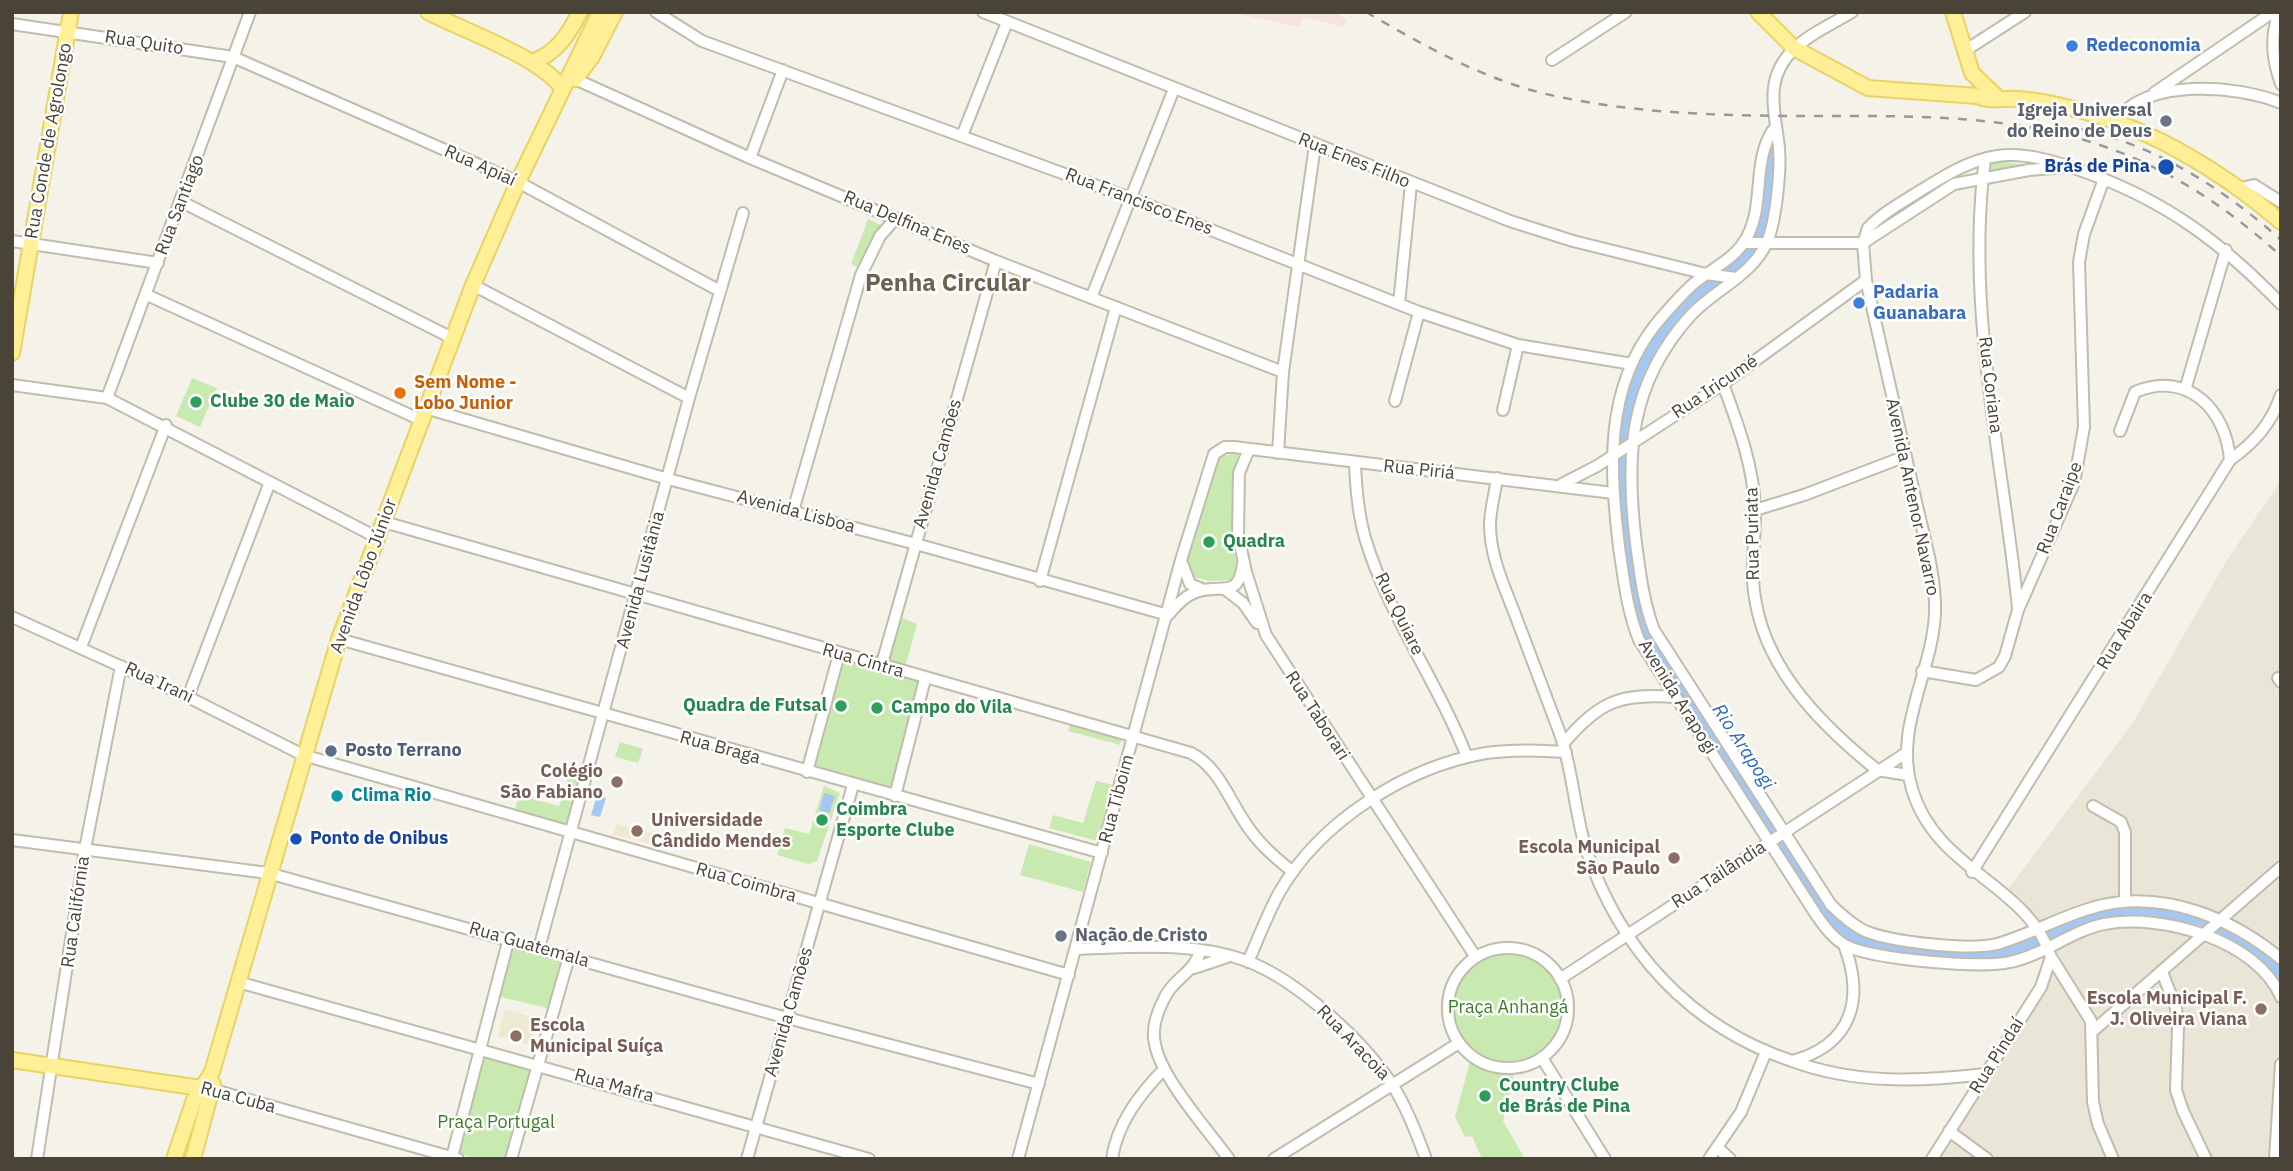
<!DOCTYPE html>
<html>
<head>
<meta charset="utf-8">
<style>
	body { margin:0 }
	#map { position:relative; width:2293px; height:1171px; overflow:hidden; background:#f5f3e9; font-family:"IBM Plex Sans",sans-serif }
	canvas { display:block }
	.frame { position:absolute; inset:0; border:14px solid #494437; pointer-events:none }
</style>
</head>
<body>
<div id="map">
<canvas width="2293" height="1171"></canvas>
<div class="frame"></div>
</div>
<script>
const context = document.querySelector('canvas').getContext('2d');
context.lineJoin = 'round';
function fillPath(path, color) { context.fillStyle = color; context.fill(path, 'evenodd'); }
function strokePath(path, color, width, dash) { context.strokeStyle = color; context.lineWidth = width; context.lineCap = dash ? 'butt' : 'round'; context.setLineDash(dash || []); context.stroke(path); }
function write(font, color, halo, rows, align = 'center') {
  context.font = font + ' "IBM Plex Sans",sans-serif'; context.lineWidth = 5; context.setLineDash([]); context.textBaseline = 'middle'; context.strokeStyle = halo; context.fillStyle = color; for (const [text, x, y, turn = 0] of rows) {
    context.save(); context.translate(x, y); context.rotate((+turn || 0) * Math.PI / 180); context.textAlign = isNaN(turn) ? turn : align; if (halo) context.strokeText(text, 0, 0); context.fillText(text, 0, 0); context.restore();
  }
}
fillPath(new Path2D(`
	M2281 480V1064L2275 1159H1932L2038 991 2048 949 2004 895 2134 721 2227 560Z`), '#e9e6d7');
fillPath(new Path2D(`
	M616 824 656 834 653 844 613 835Z
	M505 1010 538 1018 530 1045 498 1036Z`), '#eeead2');
fillPath(new Path2D(`
	M1229 12H1334L1347 20 1343 27 1302 17 1300 27Z`), '#f5e3dc');
fillPath(new Path2D(`
	M1989 160 2026 165 1988 176Z
	M868 219 881 225 859 268 851 264Z
	M192 378 217 388 200 427 176 416Z
	M1238 453 1234 495 1236 580 1209 581 1182 574 1217 457Z
	M897 616 917 624 904 671 883 665Z
	M841 657 922 681 893 794 809 771Z
	M1071 719 1123 733 1120 745 1068 731Z
	M620 742 643 749 638 763 615 757Z
	M570 772 584 776 569 829 514 814 519 795 559 806Z
	M1096 781 1113 785 1097 841 1049 828 1053 815 1083 823Z
	M824 786 840 793 817 861 809 864 777 855 785 828 809 834Z
	M1029 844 1091 862 1083 892 1020 875Z
	M509 947 564 962 551 1009 497 996Z
	M1453 1008a55 55 0 1 1 110 0a55 55 0 1 1-110 0Z
	M483 1057 539 1072 517 1159H479L457 1153Z
	M1470 1062 1491 1073 1514 1075 1503 1121 1525 1159H1482L1472 1136 1465 1137 1455 1117Z`), '#c8eab1');
fillPath(new Path2D(`
	M824 793 835 796 829 813 819 810Z
	M597 796 606 798 600 817 591 815Z`), '#a4c7f3');
strokePath(new Path2D(`
	M1770 155C1768 187 1767 226 1747 253 1739 264 1726 272 1715 281 1693 299 1667 321 1652 346 1609 416 1616 564 1647 637 1692 705 1738 772 1782 840 1799 868 1812 903 1837 925 1856 942 1880 946 1905 950 1936 955 1975 962 2005 954 2033 947 2057 931 2083 921 2127 903 2193 907 2233 932 2250 943 2266 959 2281 973`), '#a4c7f3', 16);
const minor = new Path2D(`
	M656 12 702 41 1130 198 1419 312 1518 345 1632 364
	M983 12 1510 221 1573 241 1706 274 1736 278
	M1852 12C1834 23 1809 34 1794 49 1763 79 1775 111 1779 148 1781 171 1776 221 1767 242 1753 275 1714 290 1691 315 1629 383 1625 455 1636 543 1640 573 1643 601 1654 630L1831 905C1842 915 1852 925 1865 931 1891 942 1970 951 1997 944 2033 934 2066 913 2103 905 2167 891 2233 919 2281 959
	M2279 12C2270 37 2272 59 2281 84
	M12 24 233 57 518 182 720 291
	M1966 50 2025 12
	M1552 60 1626 12
	M575 79 750 158 996 261 1283 372
	M2154 93 2273 12
	M2116 122C2144 77 2238 85 2281 103
	M1773 130C1752 161 1765 204 1747 237 1735 260 1710 269 1692 285 1679 297 1667 311 1656 324 1604 389 1610 470 1619 547 1624 580 1627 610 1639 640L1817 916C1825 927 1834 940 1847 946 1873 959 1981 969 2010 962 2044 955 2071 931 2104 924 2161 913 2257 940 2281 997
	M962 136 1007 22
	M750 158 783 70
	M1985 159C1965 308 2003 460 2018 608
	M2237 189 2254 185 2281 202
	M182 202 452 338
	M12 241 158 263
	M1743 243H1863
	M1863 243 1954 184 2029 170 2065 167
	M473 285 689 398
	M147 295 421 420
	M1091 298 1174 89
	M1399 304 1411 184
	M1723 384C1738 425 1753 464 1755 508 1756 542 1749 570 1756 604 1769 674 1825 728 1877 770
	M12 385 107 398 378 538
	M2185 390 2226 250
	M107 398 250 12
	M1395 401 1419 312
	M425 408 668 479 916 544 1168 615C1177 605 1185 595 1199 591 1223 584 1239 599 1243 563
	M1503 410 1518 345
	M2120 431 2135 392C2187 370 2226 409 2230 460
	M1249 449 1239 473 1238 535 1246 572 1266 635 1475 956
	M1278 453 1283 372 1315 145
	M1355 464C1356 489 1358 513 1365 538 1388 615 1438 682 1467 757
	M1497 478C1495 493 1490 510 1490 525 1490 557 1505 588 1516 617 1530 655 1545 693 1559 731 1573 769 1574 810 1586 849 1620 950 1690 1027 1792 1061 1852 1045 1865 999 1844 945
	M1562 484 1597 466 1723 384 1866 280
	M1755 510 1804 495 1906 456
	M793 511 861 275 880 236 896 218
	M384 522 1191 753C1218 767 1228 797 1244 821 1257 842 1274 857 1293 872
	M1182 563 1190 584 1204 590
	M1040 581 1116 307
	M1226 590 1243 603 1257 623
	M12 617 188 697 303 755 1069 975
	M339 639 1102 853
	M81 647 166 425
	M881 667 996 261
	M1922 671 1976 680 1999 667 2005 656 2018 610 2074 483 2084 427 2079 262 2084 234 2104 179
	M2278 678 2281 682
	M188 697 270 482
	M1564 743C1599 701 1621 693 1675 697
	M1877 770 1908 775
	M807 772 839 654
	M895 796 925 679
	M2093 806 2121 822 2125 832V902
	M12 840 268 873 787 1018 1039 1084
	M1972 872 2230 460C2255 442 2271 424 2281 395
	M1448 1008a60 60 0 1 1 120 0a60 60 0 1 1-120 0Z
	M539 948 689 398 743 213
	M1077 949C1133 947 1193 941 1247 961 1297 980 1364 1041 1393 1086 1407 1108 1417 1134 1426 1159
	M1200 951C1195 972 1174 978 1165 997 1157 1012 1151 1028 1155 1044 1161 1078 1208 1130 1229 1159
	M2051 957 2091 1021 2093 1102 2098 1124 2113 1159
	M1248 962C1258 939 1267 915 1279 893 1320 821 1406 767 1486 753 1513 749 1539 750 1566 752
	M1194 968 1227 957
	M2162 972 2176 1008 2178 1028 2176 1090 2183 1111 2206 1159
	M1560 979 1906 753
	M238 982 869 1159
	M2094 1030 2281 867
	M1542 1058 1605 1159
	M1792 1061C1854 1084 1919 1082 1985 1074
	M214 1090 458 1159
	M1949 1131 1987 1159
	M1718 1148 1730 1159
	M452 1157 509 938
	M37 1159 85 849 121 666
	M511 1159 569 957
	M747 1159 853 785
	M1018 1159 1181 560 1214 454 1225 447H1234L1613 493
	M1112 1159C1117 1123 1140 1094 1164 1069
	M1274 1159 1459 1043
	M1709 1159 1741 1112 1766 1052
	M1932 1159 2041 987 2051 957C2028 884 1936 871 1912 789 1893 728 1933 672 1935 612 1936 574 1923 534 1915 497 1899 425 1882 352 1866 280L1863 243 1868 228C1881 214 1899 204 1915 194 1941 178 1966 161 1997 156 2026 152 2057 162 2085 172 2166 201 2221 242 2281 304
	M2275 1159 2281 1064`);
const major = new Path2D(`
	M428 12C466 32 539 56 563 89
	M1758 12 1794 48 1868 88 1977 96C1990 102 2003 98 2018 99 2034 100 2050 103 2066 107 2144 124 2221 170 2281 222
	M1953 12 1972 73 1999 99
	M532 62C557 53 568 35 580 12
	M575 79 592 57 615 12
	M12 353 71 12
	M12 1060 214 1090
	M174 1159 194 1100 212 1072 339 639 473 285 518 182 600 12
	M193 1159 213 1084`);
strokePath(minor, '#c1bcab', 14);
strokePath(major, '#e8d364', 18);
strokePath(minor, '#fff', 10);
strokePath(major, '#fff098', 14);
strokePath(new Path2D(`
	M1366 12C1428 48 1493 85 1565 98 1649 115 1738 116 1824 116 1915 116 2009 115 2097 144 2167 167 2227 207 2281 256
	M2074 128C2151 142 2223 188 2281 240`), '#989898', 2.5, [9, 9]);
for (const [x, y, r, color] of [
	[2072,46,7,"#3f7fe0"],
	[2166,121,7,"#6b7280"],
	[2166,167,9,"#1a4fb4"],
	[1859,303,7,"#3f7fe0"],
	[400,393,7,"#e8710a"],
	[196,402,7,"#2e9e5b"],
	[1209,542,7,"#2e9e5b"],
	[841,706,7,"#2e9e5b"],
	[877,708,7,"#2e9e5b"],
	[331,751,7,"#5c6f8a"],
	[617,782,7,"#8d6e63"],
	[337,796,7,"#0f9aa8"],
	[822,820,7,"#2e9e5b"],
	[637,831,7,"#8d6e63"],
	[296,839,7,"#1a4fb4"],
	[1674,858,7,"#8d6e63"],
	[1061,936,7,"#6b7280"],
	[2261,1009,7,"#8d6e63"],
	[516,1036,7,"#8d6e63"],
	[1485,1096,7,"#2e9e5b"]
]) { const dot = new Path2D(); dot.arc(x, y, r, 0, 2 * Math.PI); context.fillStyle = color; context.fill(dot); strokePath(dot, '#fff', 2.5); }
write('18px', '#494437', '#fff', [
	["Rua Quito",144,43,9],
	["Rua Conde de Agrolongo",49,141,-80],
	["Rua Enes Filho",1354,161,22],
	["Rua Apiaí",480,166,24],
	["Rua Francisco Enes",1139,202,21],
	["Rua Santiago",180,205,-69],
	["Rua Delfina Enes",907,223,23],
	["Rua Coriana",1990,385,83],
	["Rua Iricumé",1715,387,-34],
	["Avenida Camões",938,464,-74],
	["Rua Piriá",1419,470,6],
	["Avenida Antenor Navarro",1912,497,78],
	["Rua Caraipe",2060,508,-69],
	["Avenida Lisboa",796,512,15],
	["Rua Puriata",1753,534,-91],
	["Avenida Lôbo Júnior",364,576,-70],
	["Avenida Lusitânia",641,580,-75],
	["Rua Quiare",1399,614,64],
	["Rua Abaira",2125,631,-58],
	["Rua Cintra",863,661,16],
	["Rua Irani",159,683,25],
	["Avenida Arapogi",1677,697,58],
	["Rua Taborari",1317,716,57],
	["Rua Braga",720,748,15],
	["Rua Tiboim",1117,799,-75],
	["Rua Tailândia",1719,875,-33],
	["Rua Coimbra",746,883,16],
	["Rua Califórnia",76,912,-82],
	["Rua Guatemala",529,945,16],
	["Avenida Camões",789,1012,-74],
	["Rua Aracoia",1353,1043,46],
	["Rua Pindaí",1997,1056,-58],
	["Rua Mafra",614,1086,16],
	["Rua Cuba",238,1098,15]
]);
write('bold 18px', '#366cbe', '#fff', [
	["Redeconomia",2086,46],
	["Padaria",1873,293],
	["Guanabara",1873,314]
], 'left');
write('bold 18px', '#5b616d', '#fff', [
	["Igreja Universal",2152,111],
	["do Reino de Deus",2152,132],
	["Nação de Cristo",1075,936,"left"]
], 'right');
write('bold 18px', '#164399', '#fff', [
	["Brás de Pina",2150,167],
	["Ponto de Onibus",310,839,"left"]
], 'right');
write('bold 18px', '#c56008', '#fff', [
	["Sem Nome -",414,383],
	["Lobo Junior",414,404]
], 'left');
write('bold 18px', '#27864d', '#fff', [
	["Clube 30 de Maio",210,402],
	["Quadra",1223,542],
	["Quadra de Futsal",827,706,"right"],
	["Campo do Vila",891,708],
	["Coimbra",836,810],
	["Esporte Clube",836,831],
	["Country Clube",1499,1086],
	["de Brás de Pina",1499,1107]
], 'left');
write('bold 18px', '#4e5e75', '#fff', [
	["Posto Terrano",345,751]
], 'left');
write('bold 18px', '#785e54', '#fff', [
	["Colégio",603,772],
	["São Fabiano",603,793],
	["Universidade",651,821,"left"],
	["Cândido Mendes",651,842,"left"],
	["Escola Municipal",1660,848],
	["São Paulo",1660,869],
	["Escola Municipal F.",2247,999],
	["J. Oliveira Viana",2247,1020],
	["Escola",530,1026,"left"],
	["Municipal Suíça",530,1047,"left"]
], 'right');
write('bold 18px', '#0d838f', '#fff', [
	["Clima Rio",351,796]
], 'left');
write('18px', '#3c7d27', '#fff', [
	["Praça Anhangá",1508,1008],
	["Praça Portugal",496,1123]
]);
write('italic 19px', '#2c69b9', '#fff', [
	["Rio Arapogi",1743,747,57]
]);
write('bold 24px', '#6c644e', '#fff', [
	["Penha Circular",948,284]
]);
</script>
</body>
</html>
